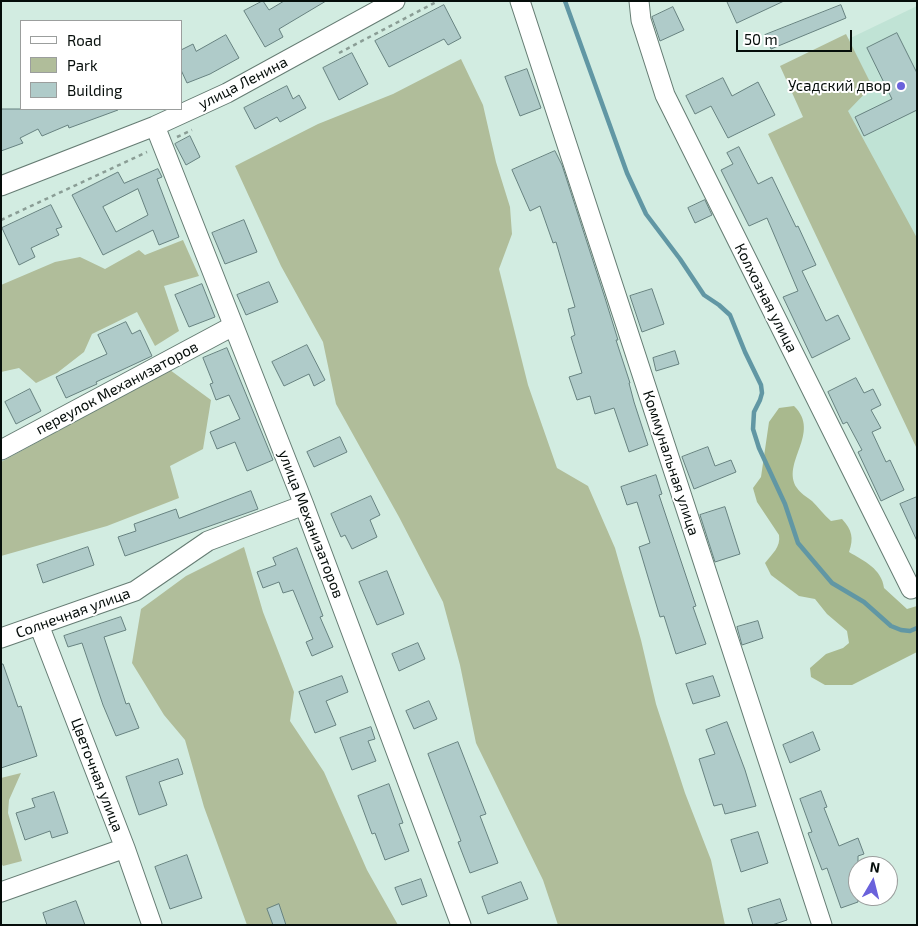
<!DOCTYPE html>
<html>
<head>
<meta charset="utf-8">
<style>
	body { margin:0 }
	#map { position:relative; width:918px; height:926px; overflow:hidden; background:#d2ece1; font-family:"Exo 2",sans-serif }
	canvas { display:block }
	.frame { position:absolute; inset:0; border:2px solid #050d0a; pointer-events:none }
	.legend { position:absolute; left:20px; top:20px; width:162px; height:90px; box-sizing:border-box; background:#fff; border:1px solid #9b9e9d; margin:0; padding:6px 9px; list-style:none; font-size:15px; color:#050d0a }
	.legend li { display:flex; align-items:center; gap:10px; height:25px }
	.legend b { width:25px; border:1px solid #9b9e9d }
	.north { position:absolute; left:848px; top:856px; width:50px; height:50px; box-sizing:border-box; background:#fff; border:1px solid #9b9e9d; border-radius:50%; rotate:8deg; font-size:14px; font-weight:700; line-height:20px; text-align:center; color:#050d0a }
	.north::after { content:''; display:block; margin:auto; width:18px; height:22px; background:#6a62db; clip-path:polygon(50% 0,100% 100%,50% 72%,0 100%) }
	.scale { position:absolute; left:736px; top:30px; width:116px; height:22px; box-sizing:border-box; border:2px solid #050d0a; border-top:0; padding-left:6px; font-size:15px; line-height:18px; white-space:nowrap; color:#050d0a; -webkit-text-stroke:4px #fff; paint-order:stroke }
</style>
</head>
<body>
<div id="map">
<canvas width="918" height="926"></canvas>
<div class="frame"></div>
<ul class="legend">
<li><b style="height:6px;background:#fff"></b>Road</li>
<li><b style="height:14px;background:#b0bd9a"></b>Park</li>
<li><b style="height:14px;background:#afcbc9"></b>Building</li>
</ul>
<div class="north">N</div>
<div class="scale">50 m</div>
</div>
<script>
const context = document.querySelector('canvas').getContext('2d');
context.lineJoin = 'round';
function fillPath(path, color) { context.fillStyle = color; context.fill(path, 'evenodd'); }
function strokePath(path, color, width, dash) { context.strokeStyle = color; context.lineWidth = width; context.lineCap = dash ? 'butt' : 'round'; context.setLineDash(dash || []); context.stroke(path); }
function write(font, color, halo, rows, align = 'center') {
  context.font = font + ' "Exo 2",sans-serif'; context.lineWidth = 4; context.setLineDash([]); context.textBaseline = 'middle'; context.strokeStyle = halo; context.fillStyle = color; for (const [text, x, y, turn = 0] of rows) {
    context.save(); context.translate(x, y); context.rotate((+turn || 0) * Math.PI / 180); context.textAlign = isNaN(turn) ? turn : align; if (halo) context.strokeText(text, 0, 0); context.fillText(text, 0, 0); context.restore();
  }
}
fillPath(new Path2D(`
	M917 6V244L813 56Z`), '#c0e3d5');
fillPath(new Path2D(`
	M846 34 872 86 848 111 917 238V449L768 134 803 117 780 66Z
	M461 59 483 105 496 162 510 207 512 234 499 269 528 385 557 468 588 486 615 548 641 640 656 704 685 793 711 860 725 925H558L543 880 476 743 460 665 443 602 399 517 336 404 323 342 281 266 235 166 318 124 393 94Z
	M183 240 199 276 164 286 179 331 155 346 137 312 92 334 84 352 57 373 36 383 19 368 1 372V285L55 262 80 257 105 269 139 250 145 255Z
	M170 370 211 400 203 449 170 466 179 498 107 526 1 556V462Z
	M244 547 263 612 294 692 290 721 324 772 367 870 398 925H247L204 807 185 740 164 715 132 663 141 609 186 576Z
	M21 773 9 800 8 813 22 861 3 866 1 863V778Z`), '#b0bd9a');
fillPath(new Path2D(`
	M794 406C822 433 780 463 797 488 800 493 807 497 812 501 818 507 824 515 831 521L842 519C852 530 854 538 849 552 864 561 882 569 884 588L907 609 917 606V652L852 685H825L811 677 810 668 826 654 843 648 849 643 847 631 827 614 815 599 799 596 771 575 765 563C772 554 781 547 779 535L757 502 753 488 761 477 769 422 779 408Z`), '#a9b98e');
strokePath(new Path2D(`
	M565 1 627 173 646 214 680 259 704 295 719 305 730 315 745 352 761 385 762 393 760 400 754 412 753 429 759 448 785 504 798 543 832 583 864 602 891 626 901 630 910 631 917 628`), '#6197a4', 4.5);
const building = new Path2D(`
	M263 1 269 10 284 1H326L279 29 283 37 265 47 244 11Z
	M727 1H784L737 23Z
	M444 5 461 38 448 45 444 39 389 67 375 41Z
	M841 5 846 18 771 49 765 35Z
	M673 7 684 30 660 41 652 17Z
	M897 33 917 73V110L864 136 855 117 892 99 867 48Z
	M226 35 239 58 210 74 187 83 181 70V50L193 44 196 51Z
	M352 53 368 84 339 100 323 68Z
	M527 69 541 108 520 116 505 77Z
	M723 78 732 96 758 82 775 115 728 138 711 106 695 114 686 96Z
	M287 86 293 99 299 95 306 108 280 122 277 117 255 129 244 108Z
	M1 109H117L118 110 69 128 68 125 42 136 38 129 20 138 23 143 1 151Z
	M190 136 200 157 186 165 175 144Z
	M739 147 758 184 772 177 796 227 798 226 816 265 802 271 826 321 838 315 850 339 812 358 783 297 798 291 767 218 749 226 721 170 733 164 727 153Z
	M555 151 562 165 605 298 618 340H616L630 383H629L634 402 648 445 629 452 614 408 595 414 590 396 577 400 569 377 582 373 571 337 575 335 568 309 575 307 556 242 553 243 540 206 530 211 512 170Z
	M158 169 162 177 157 179 179 237 159 245 153 230 103 255 72 195 118 172 124 183ZM138 189 148 215 116 232 103 207Z
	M705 200 712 215 695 223 688 208Z
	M51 205 62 227 56 229 59 235 31 248 35 257 19 265 2 228Z
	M244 220 257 252 225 264 212 233Z
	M269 282 278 302 246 315 237 295Z
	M202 284 215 317 189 327 175 295Z
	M652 289 664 324 642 332 630 296Z
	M126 322 132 334 140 330 152 356 96 382 97 384 66 398 56 377 107 354 98 335Z
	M307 345 325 380 314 386 309 374 284 386 272 362Z
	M227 348 273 460 247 471 235 442 217 449 210 432 240 419 229 395 216 400 210 384 213 383 203 358Z
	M675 351 679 364 656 371 653 358Z
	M856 378 864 393 873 389 881 405 871 410 881 428 872 432 886 462 890 460 904 490 881 501 858 452 862 450 847 422 843 424 828 392Z
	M30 389 41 411 16 424 5 402Z
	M340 437 347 452 314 467 307 452Z
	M708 447 715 466 731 460 736 472 694 489 682 457Z
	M656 475 662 494 659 495 696 606 693 607 706 644 676 654 664 616 660 617 639 547 650 543 637 502 627 505 621 487Z
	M251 491 258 509 125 556 118 537 136 531 134 524 176 509 179 518Z
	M371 496 380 515 370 520 377 537 352 549 345 535 341 537 331 514Z
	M917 497V541L900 504Z
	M725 507 740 554 715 562 700 515Z
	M88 547 94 565 43 583 37 565Z
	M297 548 323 616 320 617 333 647 312 656 306 642 313 639 293 590 283 593 279 582 263 588 257 572 276 565 273 558Z
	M387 571 404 614 377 625 359 582Z
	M121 617 126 630 104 637 126 704 129 703 139 728 116 736 103 705 82 643 68 647 64 636Z
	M758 621 763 638 742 645 737 627Z
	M418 643 425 659 399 671 392 654Z
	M1 664H3L18 707 21 706 37 756 1 768Z
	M342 676 348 692 326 701 336 725 315 733 299 692Z
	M713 676 720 696 693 704 686 684Z
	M429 701 437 719 414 729 406 711Z
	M727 722 745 770 756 806 725 814 722 804 714 806 699 759 715 754 706 730Z
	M371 727 375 739 368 741 376 761 352 770 340 738Z
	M813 732 820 750 790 763 783 745Z
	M458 742 486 814 480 816 498 863 470 873 458 842 461 841 428 754Z
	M178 759 183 774 159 782 167 805 139 815 126 777Z
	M389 784 403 823 399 824 409 851 385 860 375 833 372 834 358 796Z
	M821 791 827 807 824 808 839 846 858 838 864 854 858 856V902L841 908 827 868 822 870 808 833 812 832 800 799Z
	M54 792 68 833 52 838 50 831 25 840 16 813 35 807 32 799Z
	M758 832 768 863 741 872 731 840Z
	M187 855 202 898 170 909 155 867Z
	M421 879 427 896 402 905 395 888Z
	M521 882 528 899 488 914 482 897Z
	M780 899 787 920 772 925H753L748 909Z
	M76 901 85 925H47L43 913Z
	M279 904 286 925H273L267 909Z`);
fillPath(building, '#afcbc9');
strokePath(building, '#678280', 1);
const minor = new Path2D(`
	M520 1 822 925
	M639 1 641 20 665 95 911 589
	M155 126 304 505 461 925
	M1 186 155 126 227 93 395 1
	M1 450 233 326
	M39 625 125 848 152 925
	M1 638 135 591 208 541 304 505
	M1 892 125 848`);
strokePath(minor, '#657c73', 21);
strokePath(new Path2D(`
	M339 53 438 1
	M177 137 192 130
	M1 220 147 152`), '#8a9d95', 2.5, [4, 4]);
strokePath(minor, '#fff', 19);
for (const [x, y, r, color] of [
	[901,86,5,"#6a62db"]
]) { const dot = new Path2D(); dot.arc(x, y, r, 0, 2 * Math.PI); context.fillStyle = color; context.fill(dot); strokePath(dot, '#fff', 2); }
write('15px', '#050d0a', '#fff', [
	["улица Ленина",243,83,-27],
	["Колхозная улица",766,298,63],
	["переулок Механизаторов",117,388,-28],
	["Коммунальная улица",671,463,72],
	["улица Механизаторов",311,524,69],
	["Солнечная улица",73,613,-20],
	["Цветочная улица",97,775,69]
]);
write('15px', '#050d0a', '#fff', [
	["Усадский двор",891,86]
], 'right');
</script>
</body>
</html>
